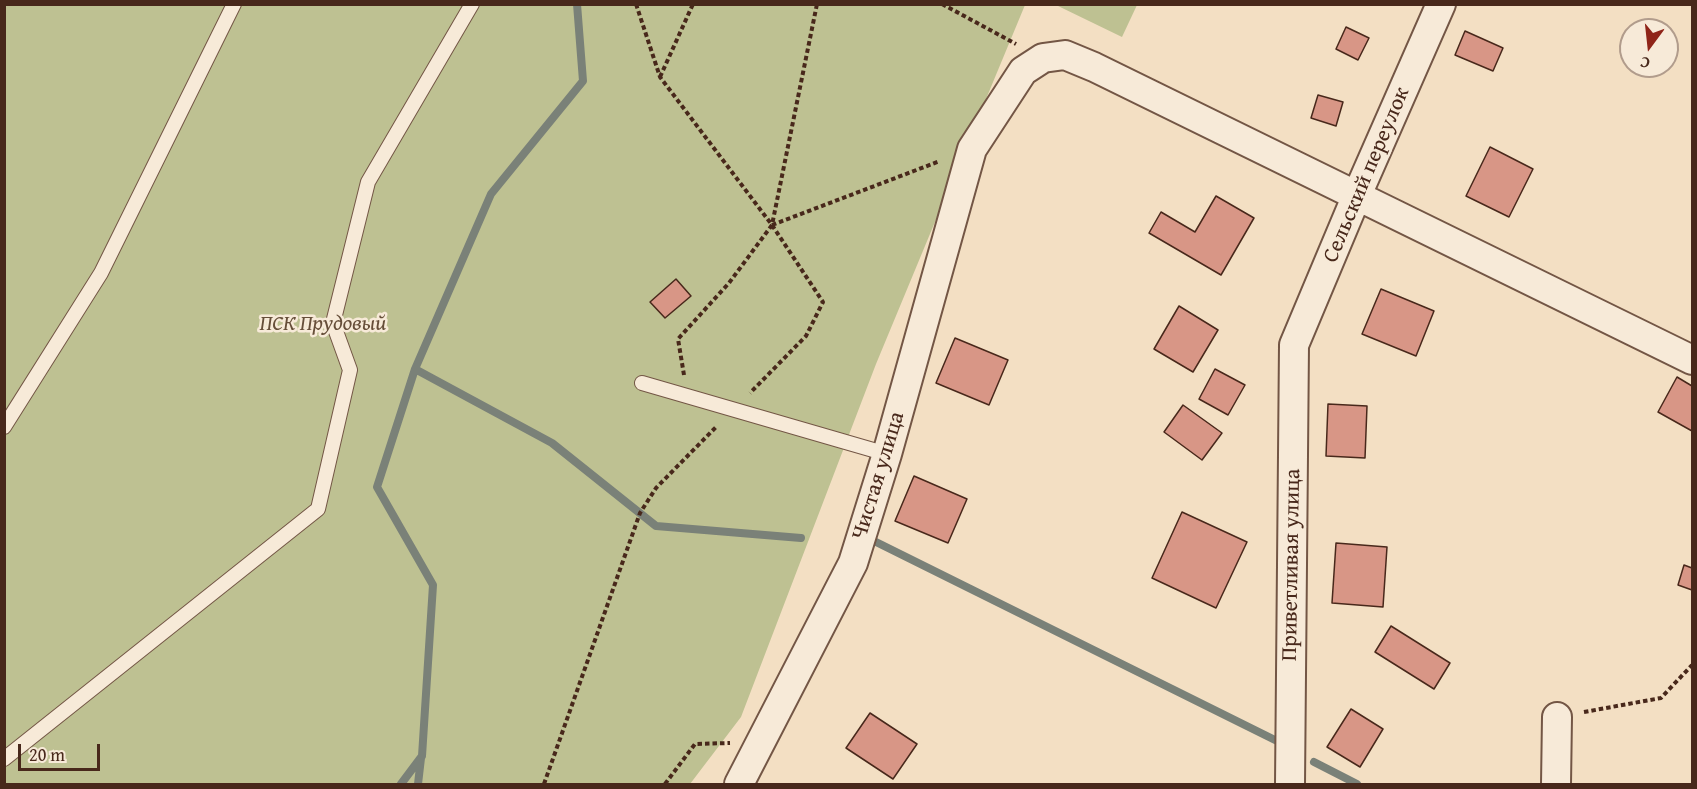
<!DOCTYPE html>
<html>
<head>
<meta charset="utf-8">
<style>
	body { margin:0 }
	#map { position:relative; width:1697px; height:789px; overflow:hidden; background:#f3dfc3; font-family:"Gentium Book Plus",serif }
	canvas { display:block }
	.frame { position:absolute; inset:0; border:6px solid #48281b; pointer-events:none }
	.north { position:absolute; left:1619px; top:18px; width:60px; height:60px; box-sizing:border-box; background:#f7ead8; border:2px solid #b19c8c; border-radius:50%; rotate:195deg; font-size:16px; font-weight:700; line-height:24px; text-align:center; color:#48281b }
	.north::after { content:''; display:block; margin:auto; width:21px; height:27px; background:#8f2418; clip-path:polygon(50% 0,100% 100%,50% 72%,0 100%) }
	.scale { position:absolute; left:18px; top:744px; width:82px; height:27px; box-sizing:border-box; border:3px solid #48281b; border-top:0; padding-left:8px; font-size:18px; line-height:21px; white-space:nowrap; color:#48281b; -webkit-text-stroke:4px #f7ead8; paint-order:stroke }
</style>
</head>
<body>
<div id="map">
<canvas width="1697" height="789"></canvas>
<div class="frame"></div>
<div class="north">С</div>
<div class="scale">20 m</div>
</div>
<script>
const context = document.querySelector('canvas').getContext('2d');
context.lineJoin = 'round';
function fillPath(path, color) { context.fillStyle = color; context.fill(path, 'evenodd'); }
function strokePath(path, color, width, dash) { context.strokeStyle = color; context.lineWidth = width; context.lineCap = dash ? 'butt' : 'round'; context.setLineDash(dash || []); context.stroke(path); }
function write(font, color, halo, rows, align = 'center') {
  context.font = font + ' "Gentium Book Plus",serif'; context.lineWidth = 5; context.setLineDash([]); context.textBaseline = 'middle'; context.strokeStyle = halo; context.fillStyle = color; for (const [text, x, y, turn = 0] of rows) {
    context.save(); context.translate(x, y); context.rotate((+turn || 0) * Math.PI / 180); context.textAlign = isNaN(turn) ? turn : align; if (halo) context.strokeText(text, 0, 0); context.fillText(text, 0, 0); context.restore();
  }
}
fillPath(new Path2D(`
	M5 5H1025L876 364 741 717 690 784H5Z
	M1056 5 1136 4 1137 5 1122 37Z`), '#bec192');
strokePath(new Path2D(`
	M415 369 552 443 656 526 801 538
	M872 540 1277 741
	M1314 762 1357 784
	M401 784 422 756 433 585 377 487 415 369 491 194 583 81 577 4
	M418 784 421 758`), '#7a8178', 8);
const building = new Path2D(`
	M1346 27 1369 38 1358 60 1336 49Z
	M1465 31 1503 48 1493 71 1455 55Z
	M1318 95 1343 102 1336 126 1311 118Z
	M1490 147 1533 169 1509 217 1466 196Z
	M1216 196 1254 218 1221 275 1149 233 1161 212 1195 232Z
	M676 279 691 296 665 318 650 302Z
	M1381 289 1434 311 1416 356 1362 334Z
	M1179 306 1218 330 1193 372 1154 349Z
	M955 338 1008 360 989 405 936 383Z
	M1215 369 1245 385 1228 415 1199 399Z
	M1677 377 1692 386V431L1658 412Z
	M1328 404 1367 406 1365 458 1326 456Z
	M1183 405 1222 433 1202 460 1164 432Z
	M914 476 967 499 948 543 895 521Z
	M1182 512 1247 542 1216 608 1152 578Z
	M1336 543 1387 547 1383 607 1332 603Z
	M1684 565 1692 568V590L1678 585Z
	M1391 626 1450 663 1434 689 1375 652Z
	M1351 709 1383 729 1360 767 1327 747Z
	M870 713 917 744 893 779 846 748Z`);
fillPath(building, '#d89686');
strokePath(building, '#48281b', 1.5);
const service = new Path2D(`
	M642 383 887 454
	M4 427 101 273 234 4
	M4 759 318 509 350 370 333 323 368 182 472 4`);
const minor = new Path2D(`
	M739 784 853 563 887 454 972 149 1023 71 1043 58 1065 55 1094 67 1692 360
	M1290 784 1294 345 1357 195 1441 4
	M1556 784 1557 717`);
strokePath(service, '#735645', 16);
strokePath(minor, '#735645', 32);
strokePath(new Path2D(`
	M636 4 660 77 772 225 823 302 806 336 750 393
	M942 4 1016 44
	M660 77 693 4
	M772 225 940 161
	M684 375 678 339 729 283 772 225 817 4
	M1584 712 1661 698 1692 665
	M544 784 640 513 656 488 717 426
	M665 784 695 744 730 743`), '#48281b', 4, [4.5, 3]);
strokePath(service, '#f7ead8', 14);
strokePath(minor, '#f7ead8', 28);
write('22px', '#48281b', '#f7ead8', [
	["Сельский переулок",1367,175,-67],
	["Чистая улица",879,476,-73],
	["Приветливая улица",1292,565,-89]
]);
write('italic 22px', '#664e39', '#f7ead8', [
	["ПСК Прудовый",323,324]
]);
</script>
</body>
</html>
